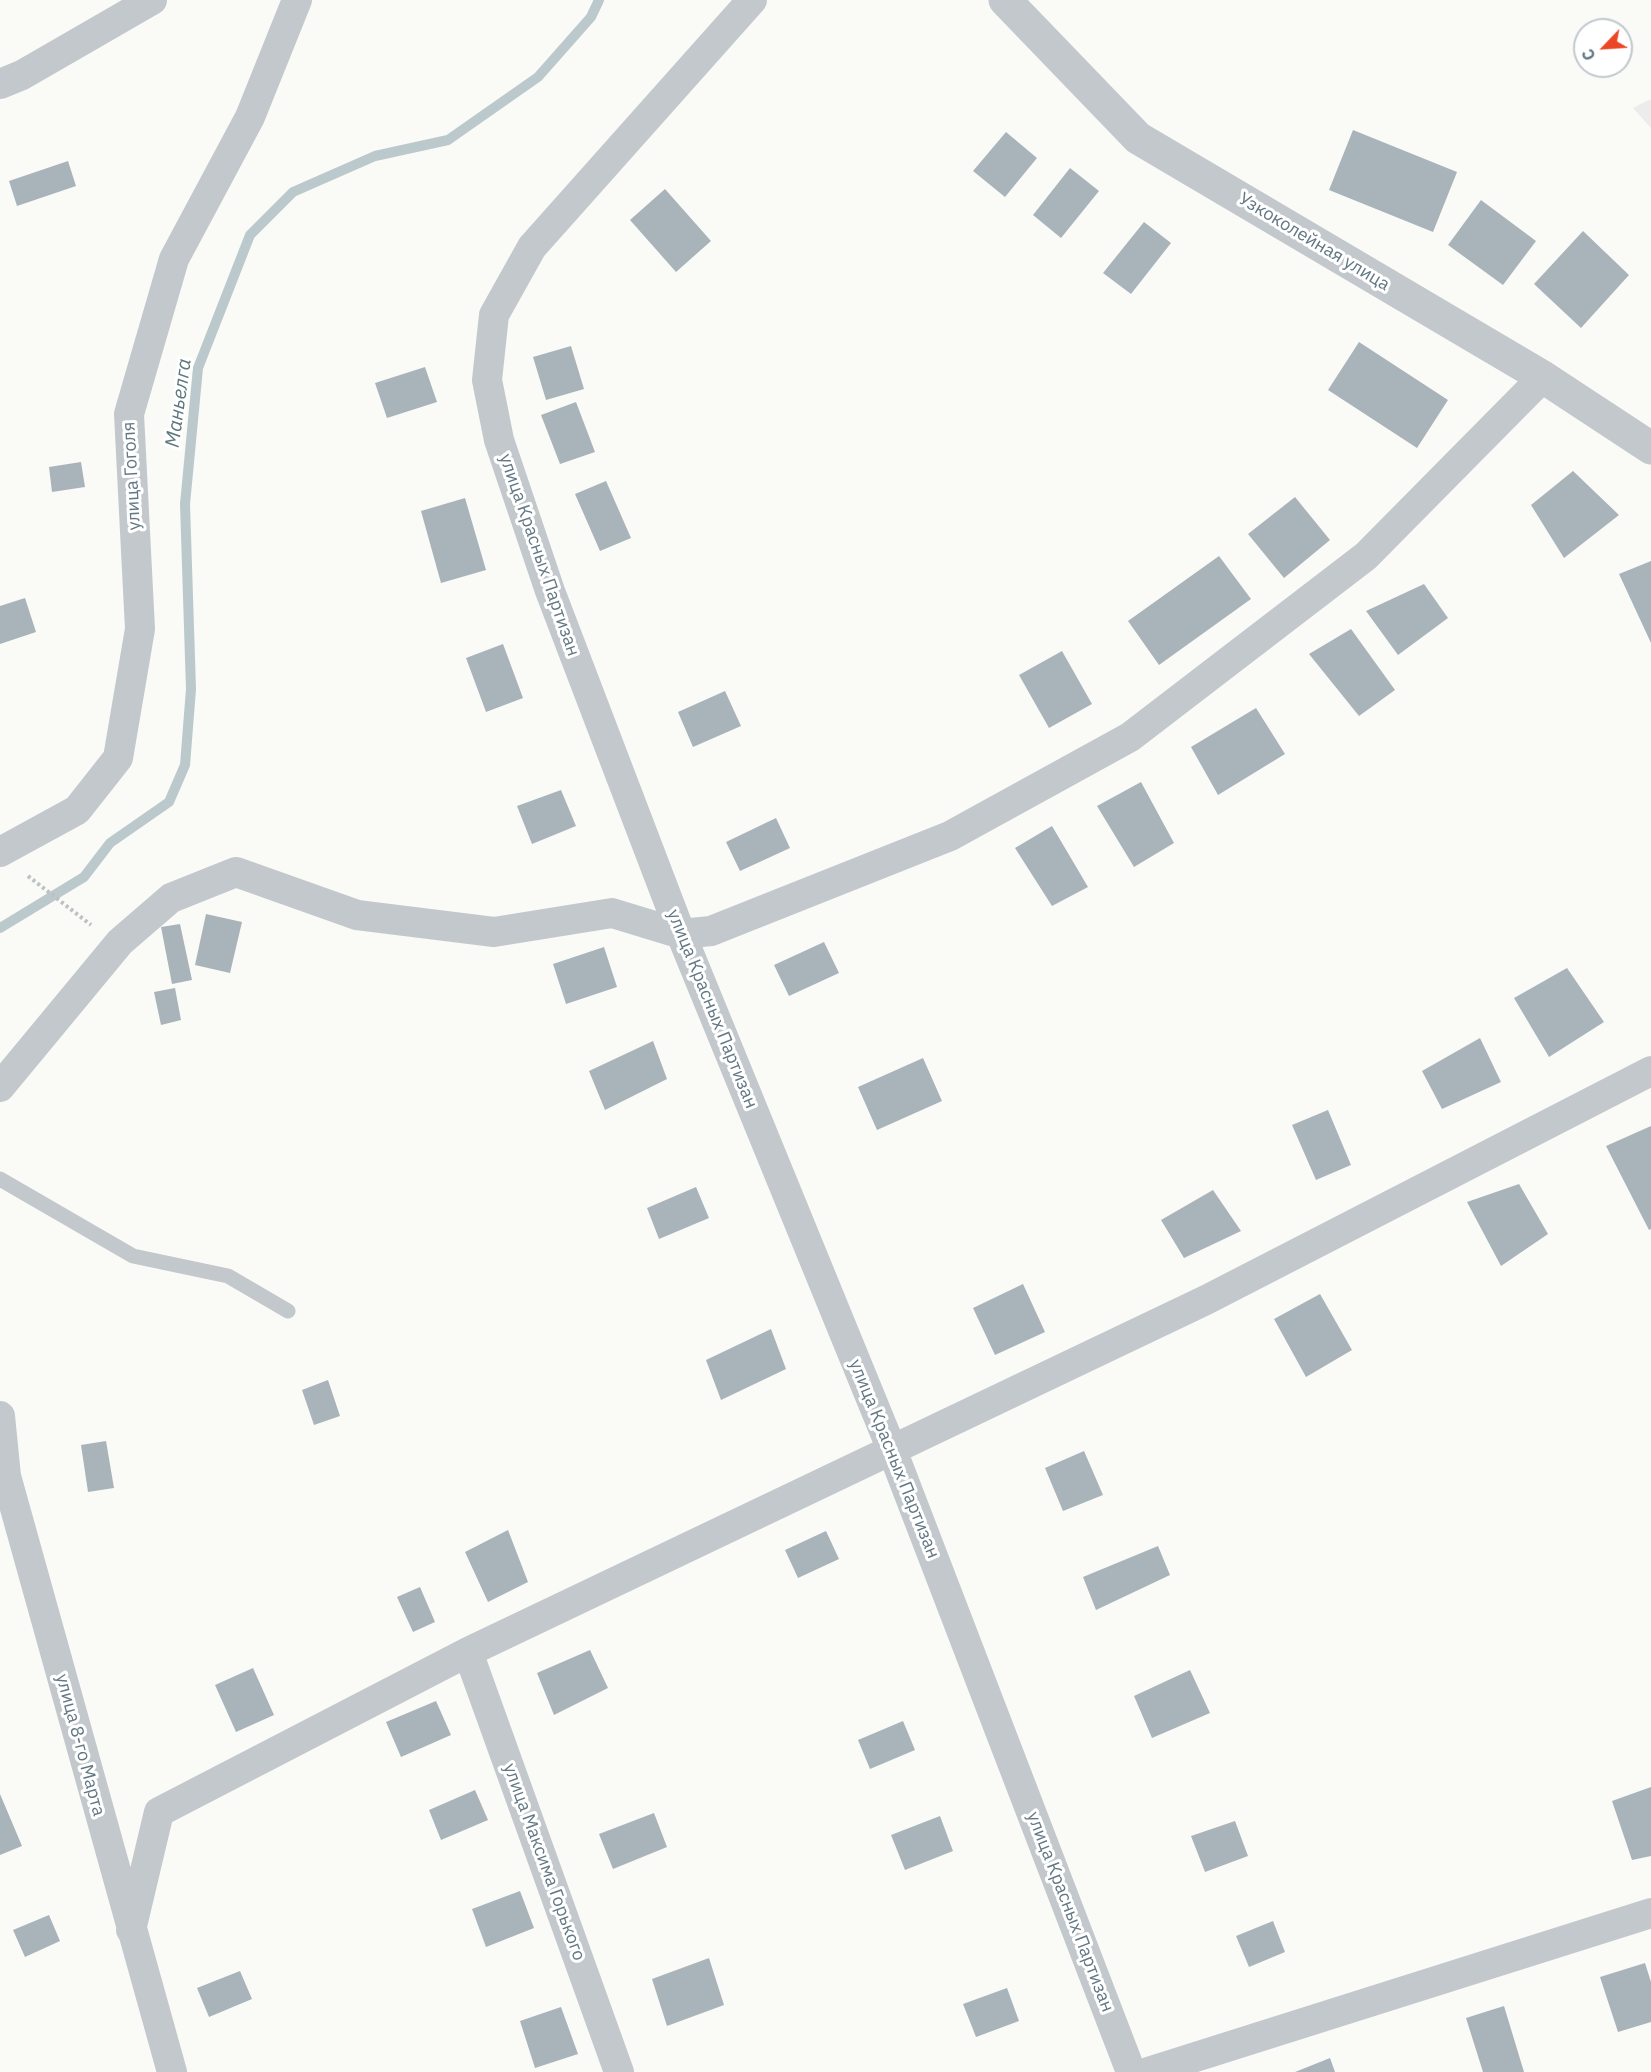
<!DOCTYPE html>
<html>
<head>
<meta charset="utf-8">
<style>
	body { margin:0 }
	#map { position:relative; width:1651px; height:2072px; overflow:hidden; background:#fafaf7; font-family:"IBM Plex Sans",sans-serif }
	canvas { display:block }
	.north { position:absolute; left:1573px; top:18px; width:60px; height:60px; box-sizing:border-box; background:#fff; border:2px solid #c1c9ce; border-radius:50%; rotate:245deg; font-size:16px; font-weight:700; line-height:24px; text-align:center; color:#637884 }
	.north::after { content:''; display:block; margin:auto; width:21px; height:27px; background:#eb4726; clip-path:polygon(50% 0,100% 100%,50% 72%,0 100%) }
</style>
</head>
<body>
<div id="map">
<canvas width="1651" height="2072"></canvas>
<div class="north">С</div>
</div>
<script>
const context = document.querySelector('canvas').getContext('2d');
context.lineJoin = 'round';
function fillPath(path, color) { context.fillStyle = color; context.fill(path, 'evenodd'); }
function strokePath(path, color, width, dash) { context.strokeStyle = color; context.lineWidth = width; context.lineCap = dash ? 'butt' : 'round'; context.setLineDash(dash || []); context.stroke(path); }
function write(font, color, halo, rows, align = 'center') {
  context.font = font + ' "IBM Plex Sans",sans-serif'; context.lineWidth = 6; context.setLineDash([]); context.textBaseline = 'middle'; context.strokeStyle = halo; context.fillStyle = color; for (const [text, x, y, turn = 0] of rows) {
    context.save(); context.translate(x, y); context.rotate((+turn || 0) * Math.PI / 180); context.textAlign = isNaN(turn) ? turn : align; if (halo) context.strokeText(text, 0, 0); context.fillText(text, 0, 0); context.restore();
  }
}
fillPath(new Path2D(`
	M1651 99V128L1633 108Z`), '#ebeceb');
strokePath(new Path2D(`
	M0 928 84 877 110 843 169 802 185 765 191 689 185 504 198 368 250 235 293 192 375 156 448 140 538 77 591 17 599 0`), '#bbc9cc', 10);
fillPath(new Path2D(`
	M1353 130 1457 172 1433 232 1329 190Z
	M1006 132 1037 158 1005 197 973 171Z
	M68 161 76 186 17 206 9 181Z
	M1070 168 1099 191 1061 238 1033 215Z
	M665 189 711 241 676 272 630 220Z
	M1481 200 1536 241 1503 285 1448 245Z
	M1144 222 1171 243 1131 294 1103 273Z
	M1583 231 1629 275 1581 328 1534 284Z
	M1359 342 1448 400 1417 448 1328 390Z
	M571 346 584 389 546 400 533 357Z
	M425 367 437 402 387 418 375 383Z
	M576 402 595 452 560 464 541 415Z
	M81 462 85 487 52 492 49 467Z
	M1573 471 1619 515 1564 558 1531 505Z
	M606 481 631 538 600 551 575 494Z
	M1295 497 1330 540 1284 578 1248 534Z
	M465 498 486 570 441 583 421 511Z
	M1219 556 1251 599 1159 665 1128 621Z
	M1651 561V643L1619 574Z
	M1424 584 1448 618 1398 655 1366 611Z
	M25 598 36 632 0 644V606Z
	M1351 629 1395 690 1359 716 1309 654Z
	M503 644 523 698 486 712 466 658Z
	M1062 651 1092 704 1049 728 1019 675Z
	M725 691 741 726 693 747 678 712Z
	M1256 708 1285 754 1218 795 1191 747Z
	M1141 782 1174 843 1134 867 1097 806Z
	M561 790 576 826 532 844 517 806Z
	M776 818 790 848 740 871 726 842Z
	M1052 826 1088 887 1052 906 1015 848Z
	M206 914 242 922 230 973 195 965Z
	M180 924 192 980 172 984 161 927Z
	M824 942 839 973 789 996 774 965Z
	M604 947 617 987 566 1004 553 964Z
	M1567 968 1604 1022 1549 1057 1514 998Z
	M175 988 181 1020 161 1025 154 992Z
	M1480 1038 1501 1082 1442 1109 1422 1071Z
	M653 1041 667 1079 605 1110 589 1071Z
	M923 1058 942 1101 877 1130 858 1087Z
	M1328 1110 1351 1165 1316 1180 1292 1125Z
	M1651 1126V1229L1649 1230 1606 1146Z
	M1519 1184 1548 1234 1501 1266 1467 1202Z
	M696 1187 709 1218 659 1239 647 1208Z
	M1213 1190 1241 1231 1184 1258 1161 1220Z
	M1023 1284 1045 1332 995 1355 973 1308Z
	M1320 1294 1352 1350 1306 1377 1274 1319Z
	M771 1329 786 1369 721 1400 706 1360Z
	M328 1380 340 1416 314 1425 302 1390Z
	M106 1441 114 1488 88 1492 81 1445Z
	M1084 1451 1103 1495 1063 1511 1045 1468Z
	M508 1530 528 1582 488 1602 465 1552Z
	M826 1531 839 1559 798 1578 785 1550Z
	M1158 1546 1170 1575 1096 1610 1083 1577Z
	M420 1587 435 1622 413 1632 397 1597Z
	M590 1650 608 1688 554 1715 537 1673Z
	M253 1668 274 1715 236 1732 215 1685Z
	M1190 1670 1210 1713 1152 1738 1134 1696Z
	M436 1701 451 1735 401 1757 386 1722Z
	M903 1721 915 1750 870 1769 858 1740Z
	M1651 1787V1856L1632 1860 1612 1801Z
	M475 1790 488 1820 441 1840 429 1810Z
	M0 1794 22 1846 0 1855Z
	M654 1813 667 1847 613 1869 599 1834Z
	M940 1816 953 1851 905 1870 891 1835Z
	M1235 1821 1248 1856 1205 1872 1191 1836Z
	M520 1891 534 1928 486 1947 472 1909Z
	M49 1915 60 1941 25 1957 13 1930Z
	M1273 1921 1285 1952 1249 1967 1236 1936Z
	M709 1958 724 2005 667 2026 652 1979Z
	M1645 1963 1651 1982V2022L1618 2032 1600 1977Z
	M240 1971 252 1999 209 2017 197 1988Z
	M1007 1988 1019 2021 976 2037 963 2004Z
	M1504 2006 1524 2072H1483L1466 2018Z
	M561 2007 578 2054 535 2068 520 2021Z
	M1330 2058 1335 2072H1295Z`), '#a9b4ba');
strokePath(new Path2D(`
	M28 876 91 925`), '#bdc1c3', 4, [3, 3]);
strokePath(new Path2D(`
	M0 1179 133 1256 228 1276 288 1311`), '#c3c8cc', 15);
strokePath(new Path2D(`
	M752 0 532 247 494 315 487 380 499 440 550 591 681 934 892 1450 1131 2072
	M0 84 22 75 152 0
	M0 852 77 810 118 758 140 629 129 414 174 259 250 117 297 0
	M0 1087 120 942 171 898 236 872 357 915 494 932 612 913 681 934 711 931 950 836 1130 737 1366 556 1543 377
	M0 1416 6 1476 172 2072
	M468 1652 619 2072
	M131 1930 159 1812 468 1652 1206 1300 1651 1071
	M1148 2072 1651 1913`), '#c3c8cc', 30);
strokePath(new Path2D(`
	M1005 0 1138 138 1543 377 1651 448`), '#c3c8cc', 33);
write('18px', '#637884', '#fff', [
	["Узкоколейная улица",1314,242,31],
	["улица Гоголя",132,476,-93],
	["улица Красных Партизан",539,555,71],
	["улица Красных Партизан",712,1009,68],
	["улица Красных Партизан",894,1459,68],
	["улица 8-го Марта",80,1745,75],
	["улица Максима Горького",544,1862,70],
	["улица Красных Партизан",1070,1912,69]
]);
write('italic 20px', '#5e777d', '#fff', [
	["Маньелга",179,403,-82]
]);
</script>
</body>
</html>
